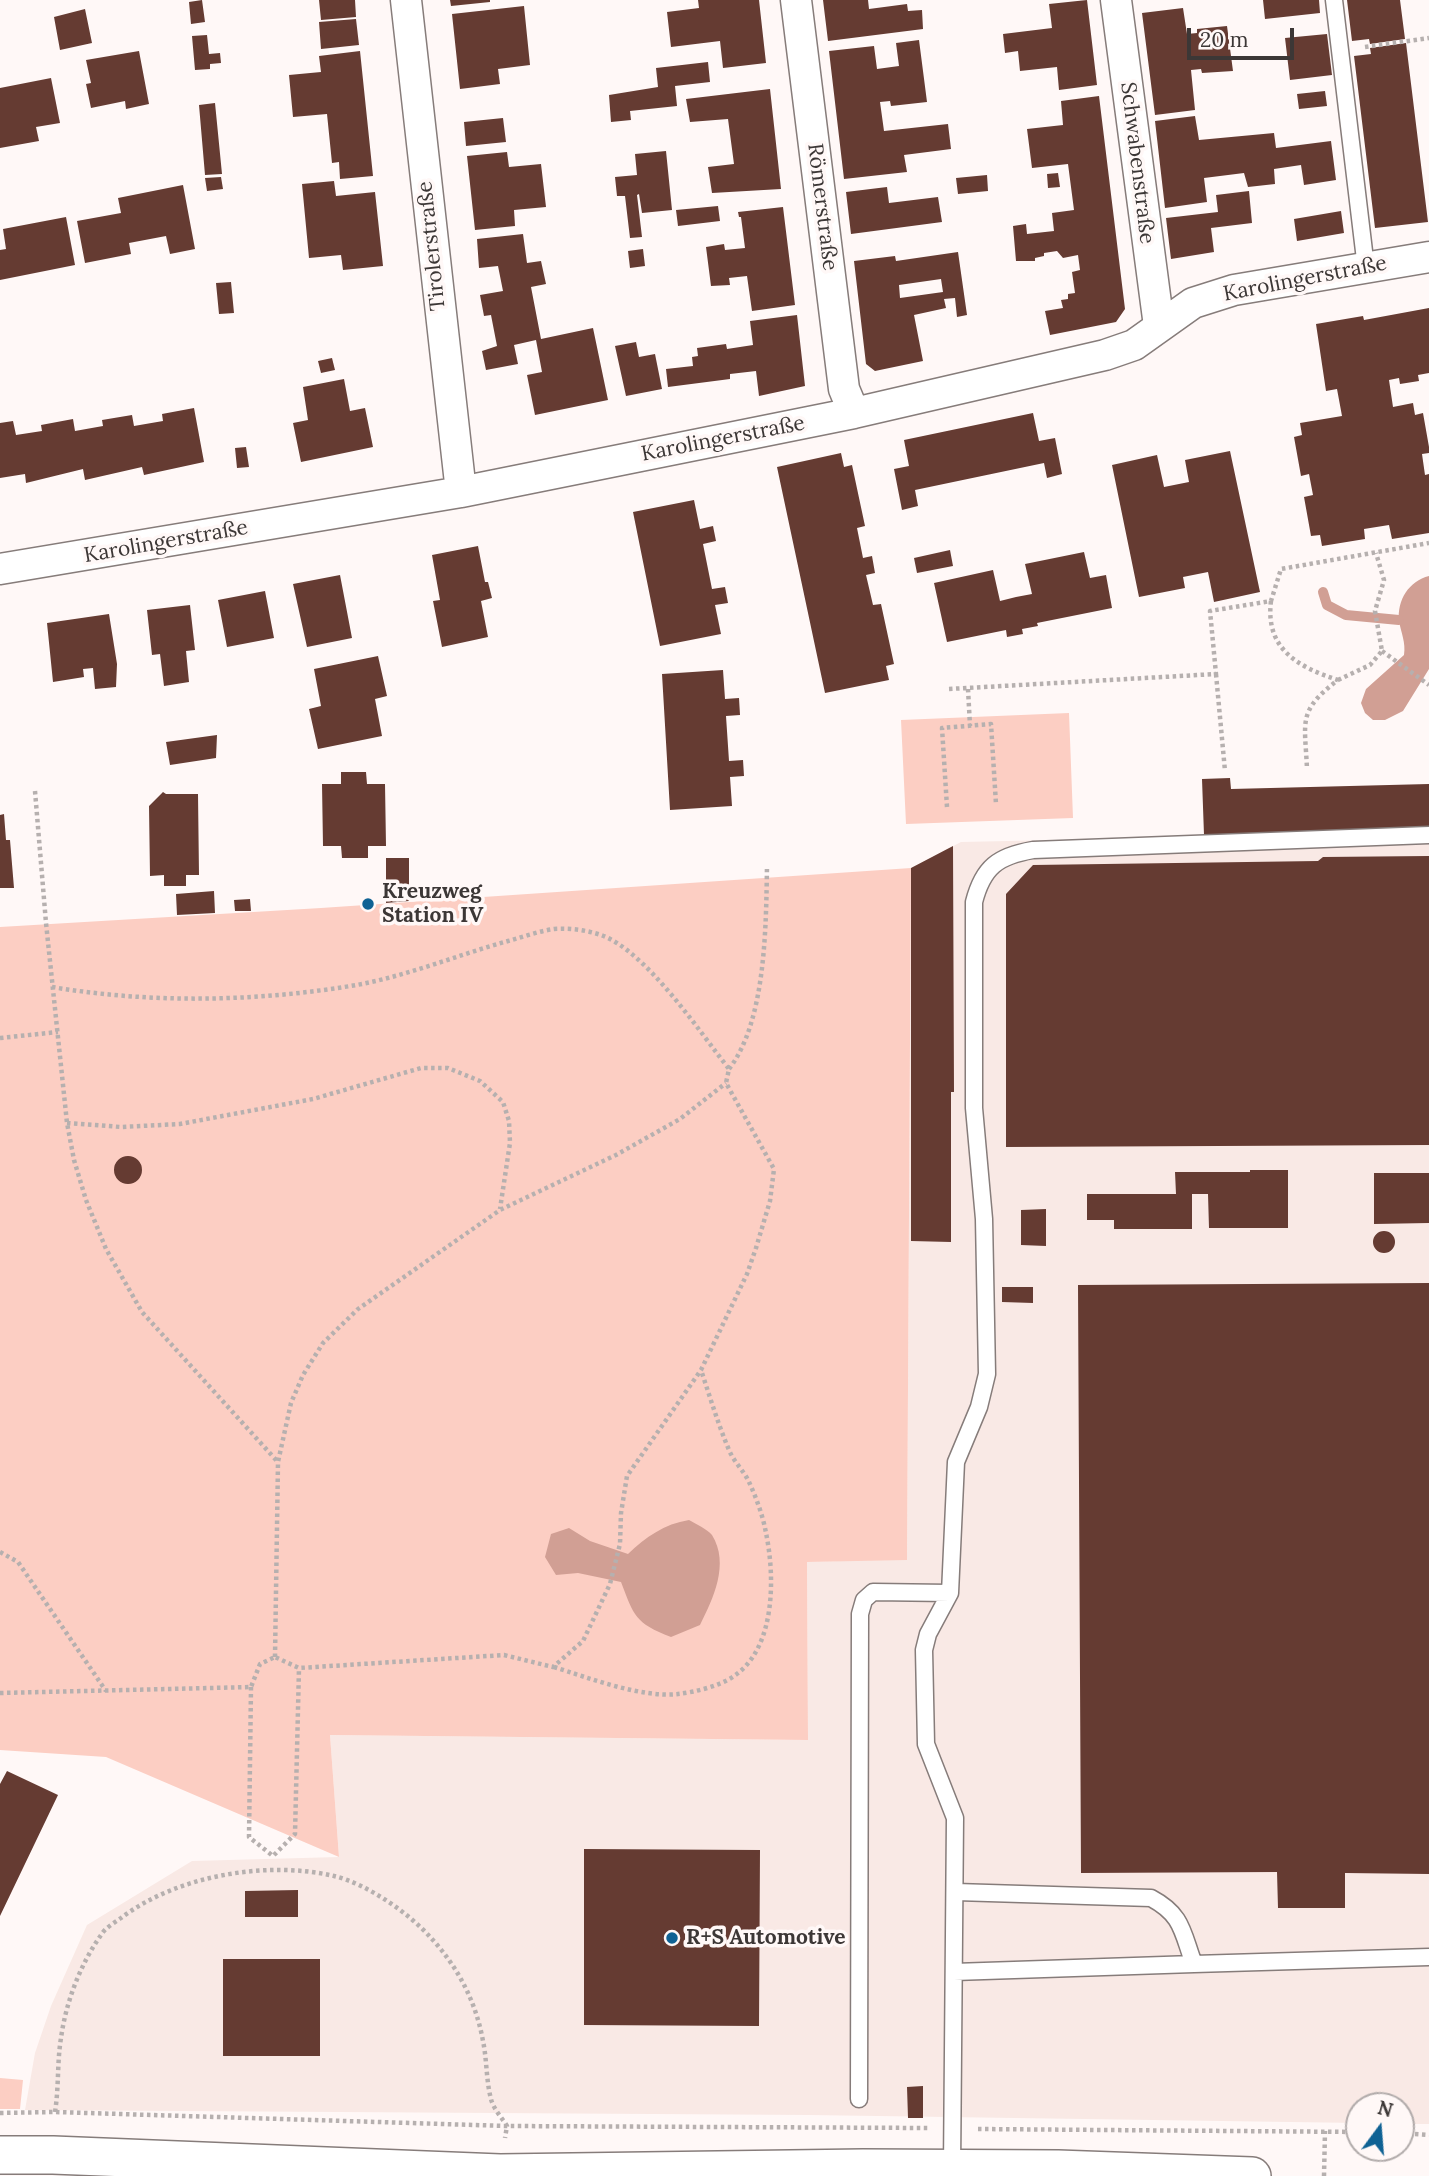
<!DOCTYPE html>
<html>
<head>
<meta charset="utf-8">
<style>
	body { margin:0 }
	#map { position:relative; width:1429px; height:2176px; overflow:hidden; background:#fff8f7; font-family:Lora,serif }
	canvas { display:block }
	.north { position:absolute; left:1345px; top:2092px; width:70px; height:70px; box-sizing:border-box; background:#fff8f7; border:2px solid #b1abaa; border-radius:50%; rotate:16deg; font-size:19px; font-weight:700; line-height:28px; text-align:center; color:#3c3736 }
	.north::after { content:''; display:block; margin:auto; width:24px; height:32px; background:#0f6294; clip-path:polygon(50% 0,100% 100%,50% 72%,0 100%) }
	.scale { position:absolute; left:1187px; top:28px; width:107px; height:32px; box-sizing:border-box; border:4px solid #3c3736; border-top:0; padding-left:9px; font-size:21px; line-height:24px; white-space:nowrap; color:#3c3736; -webkit-text-stroke:5px #fff8f7; paint-order:stroke }
</style>
</head>
<body>
<div id="map">
<canvas width="1429" height="2176"></canvas>
<div class="north">N</div>
<div class="scale">20 m</div>
</div>
<script>
const context = document.querySelector('canvas').getContext('2d');
context.lineJoin = 'round';
function fillPath(path, color) { context.fillStyle = color; context.fill(path, 'evenodd'); }
function strokePath(path, color, width, dash) { context.strokeStyle = color; context.lineWidth = width; context.lineCap = dash ? 'butt' : 'round'; context.setLineDash(dash || []); context.stroke(path); }
function write(font, color, halo, rows, align = 'center') {
  context.font = font + ' Lora,serif'; context.lineWidth = 7; context.setLineDash([]); context.textBaseline = 'middle'; context.strokeStyle = halo; context.fillStyle = color; for (const [text, x, y, turn = 0] of rows) {
    context.save(); context.translate(x, y); context.rotate((+turn || 0) * Math.PI / 180); context.textAlign = isNaN(turn) ? turn : align; if (halo) context.strokeText(text, 0, 0); context.fillText(text, 0, 0); context.restore();
  }
}
fillPath(new Path2D(`
	M1429 832V2124H1401V2106H1359V2123L809 2115 25 2110 35 2053 51 2006 87 1925 192 1861 339 1857 330 1735 808 1740 807 1562 907 1559 911 868 961 842Z`), '#f9e9e5');
fillPath(new Path2D(`
	M1069 713 1073 818 906 824 901 720Z
	M911 868 907 1560 807 1562 808 1740 330 1735 339 1857 106 1757 0 1750V927L321 908Z
	M0 2078 23 2080 20 2109H0Z`), '#fccec3');
fillPath(new Path2D(`
	M1429 576V669L1403 711 1385 720H1373L1365 713 1361 703 1366 689 1404 655C1406 642 1401 633 1399 621 1397 600 1409 581 1429 576Z
	M689 1520C696 1524 707 1529 712 1535 730 1564 713 1599 700 1625L671 1637C635 1623 634 1616 621 1582L578 1573 556 1575 545 1557 551 1534 569 1528 590 1541 628 1554C646 1537 664 1524 689 1520Z`), '#d19f94');
strokePath(new Path2D(`
	M1323 592 1327 605 1346 615 1399 620`), '#d19f94', 10);
fillPath(new Path2D(`
	M202 0 205 22 191 24 189 2Z
	M319 0H355L356 17 321 20Z
	M450 0H490V2L451 6Z
	M698 0H759L766 63 723 68 720 41 671 47 667 12 699 8Z
	M823 0H868L869 9 907 4 908 11 922 10 923 29 828 41Z
	M1087 0 1097 85 1059 90 1057 67 1020 71 1018 51 1005 53 1003 34 1052 28 1049 4Z
	M1263 0H1319L1320 13 1265 19Z
	M1347 0H1400L1405 39 1370 44 1369 39 1352 41Z
	M524 6 530 65 498 69 500 84 460 89 452 14Z
	M1183 8 1187 34 1197 33V29L1227 26 1233 71 1202 73 1201 69 1191 70 1195 110 1155 115 1142 13Z
	M85 9 92 43 60 50 54 17Z
	M356 19 359 45 321 49 319 22Z
	M1327 34 1332 75 1290 80 1285 38Z
	M207 35 209 54 220 53 221 63 210 64V69L195 70 192 36Z
	M919 40 927 102 891 106 890 101 880 102 884 131 948 124 951 149 904 155 907 172 844 179 829 51 874 46 877 69 899 66 896 43Z
	M1406 43 1428 222 1375 228 1354 56 1371 54 1370 48Z
	M139 51 149 104 126 109 125 101 91 108 86 84 91 83 86 60Z
	M360 51 373 176 340 179 339 162 332 163 327 114 293 117 289 75 321 72 319 56Z
	M708 62 710 82 675 86 677 106 630 111 631 120 611 122 609 95 658 87 656 68Z
	M51 78 60 123 36 127 39 141 0 148V88Z
	M770 89 781 189 712 193 708 167 734 164 728 119 690 122 686 99Z
	M1325 91 1327 106 1299 109 1297 94Z
	M1099 96 1125 309 1116 322 1050 335 1045 311 1063 308 1061 300 1068 299V294L1075 293 1072 272 1080 270 1078 255 1063 258 1057 251 1044 253V256L1035 258V261H1016L1013 226 1026 224 1027 234 1054 231 1052 213 1074 210 1068 164 1032 168 1027 129 1063 125 1061 101Z
	M215 103 222 174 205 175 199 105Z
	M1195 116 1199 140 1274 133 1276 148 1331 141 1336 180 1304 185 1301 165 1274 169 1275 184 1248 187 1244 173 1204 178 1207 202 1165 208 1155 121Z
	M503 118 506 142 466 146 464 122Z
	M666 151 672 210 642 213 639 194 637 195 642 237 630 238 625 196H617L615 177 637 175 635 154Z
	M507 152 509 167 541 164 546 207 514 210 515 226 475 230 467 156Z
	M1058 173 1060 187 1048 188 1047 174Z
	M987 175 988 191 958 194 956 178Z
	M221 177 223 189 207 191 205 178Z
	M334 181 336 196 375 192 383 266 343 270 341 255 309 258 302 184Z
	M183 185 195 249 170 254 166 236 129 243 131 254 85 263 77 221 121 213 118 198Z
	M887 187 889 203 938 197 942 222 851 234 846 192Z
	M1249 191 1252 223 1211 228 1214 252 1171 259 1166 218 1218 212 1216 195Z
	M718 206 720 221 678 226 676 210Z
	M783 207 795 305 752 311 747 276 729 278 730 285 711 286 706 247 724 244 725 250 745 248 741 217H739L738 212Z
	M1341 211 1344 233 1297 241 1294 219Z
	M66 217 75 265 0 280V250L6 249 3 229Z
	M523 234 527 263 541 261 546 284 531 287 541 339 593 328 608 400 535 415 527 375 542 372 536 340 514 345 518 364 486 370 482 351 497 346 491 315 484 316 480 295 503 291 498 266 479 268 477 239Z
	M643 249 645 266 630 268 628 251Z
	M958 252 967 315 957 317 955 298 944 299 946 308 914 315 923 361 875 371 866 364 854 261 895 256 896 261ZM941 279 943 292 900 298 899 285Z
	M231 282 234 313 219 314 216 283Z
	M1429 308V373L1418 375 1419 381 1400 384 1399 378 1389 380 1393 407 1413 403 1415 415 1423 413 1429 447V453L1422 454 1425 475 1429 474V533L1392 539 1389 525 1364 529 1365 539 1322 546 1320 535 1311 536 1304 497 1313 495 1309 474 1301 476 1294 437 1302 435 1300 423 1342 416 1337 389 1326 391 1316 324 1363 316 1364 320Z
	M797 315 805 386 759 396 756 371 730 374V379L668 387 666 369 693 366 692 357 698 356 697 348 726 344 727 349 753 345 750 321Z
	M636 342 639 357 655 354 662 389 626 396 615 346Z
	M332 358 335 370 321 373 318 361Z
	M344 379 350 411 365 408 373 447 301 462 293 423 308 420 303 387Z
	M194 408 204 462 144 475 142 467 85 480 83 469 26 483 25 474 0 478V423L13 421 16 435 42 431 41 425 73 419 75 431 103 426 102 420 132 415 134 426 163 421 162 414Z
	M1033 413 1039 441 1055 438 1062 474 1047 478 1044 463 915 490 918 506 902 510 894 469 909 466 904 440Z
	M246 447 249 467 237 468 235 448Z
	M1230 451 1260 592 1214 602 1208 572 1183 577 1185 588 1139 597 1112 465 1157 455 1164 487 1189 482 1185 460Z
	M841 453 844 467 852 465 865 526 857 528 863 558 872 556 875 573 866 575 873 605 881 604 894 664 886 666 889 680 825 693 777 467Z
	M694 500 700 529 713 526 716 541 703 544 712 589 725 587 728 603 715 605 721 634 660 646 633 512Z
	M478 546 485 582H488L492 598 481 601 488 637 442 647 433 601 440 600 432 555Z
	M950 550 953 566 917 573 914 558Z
	M1084 552 1090 578 1106 575 1112 608 1037 623 1038 626 1022 629 1023 634 1007 637 1006 630 947 642 934 583 993 570 1000 601 1016 597 1032 594 1025 564Z
	M340 575 352 638 307 647 293 584Z
	M265 591 274 638 227 647 218 600Z
	M190 605 195 650 186 651 189 682 164 686 160 654 152 655 147 610Z
	M109 614 117 664 116 687 95 689 93 668 83 669 84 677 53 682 47 623Z
	M378 656 387 696 375 699 382 736 318 749 309 709 321 706 314 669Z
	M723 670 725 699 739 698 740 715 726 716 729 761 743 760 744 776 730 777 732 806 670 810 662 674Z
	M217 735 216 758 170 765 166 742Z
	M341 772H366L367 784H385L386 846H368V858H342L341 846H323L322 784H341Z
	M1230 778 1231 789 1429 784V831L1204 835 1202 779Z
	M163 792 166 794H198L199 875H186V886H164V875L150 876 149 806Z
	M4 814 6 840H10L14 888H0V815Z
	M953 846 954 1092H951V1242L911 1241V868Z
	M1429 856V1145L1006 1147V894L1033 865 1318 861 1323 857Z
	M386 858H409V901L386 903Z
	M214 891 215 913 177 915 176 894Z
	M250 899 251 911H235L234 900Z
	M114 1170a14 14 0 1 1 28 0a14 14 0 1 1-28 0Z
	M1250 1170H1288V1228H1209L1208 1194H1192V1229H1114V1220H1087V1194H1176L1175 1172H1250Z
	M1374 1173H1429V1223L1374 1224Z
	M1046 1209V1246L1021 1245V1210Z
	M1373 1242a11 11 0 1 1 22 0a11 11 0 1 1-22 0Z
	M1429 1283V1874L1345 1873V1908H1278L1277 1872 1081 1873 1078 1285Z
	M1002 1287H1033V1303L1002 1302Z
	M7 1771 58 1795 0 1916V1784Z
	M584 1849 760 1850 759 2026 584 2025Z
	M298 1890V1917H245V1891Z
	M223 1959H320V2056H223Z
	M923 2086V2118H908L907 2087Z`), '#653b32');
const service = new Path2D(`
	M1334 0 1366 268
	M1194 1964 1429 1957
	M954 1972 1194 1964C1182 1932 1183 1915 1151 1898L956 1892
	M859 2099 860 1614 864 1600 873 1592 950 1593
	M952 2168 955 1818 926 1744 924 1650 928 1634 950 1593 956 1462 979 1407 987 1374 984 1219 974 1108V902C983 867 998 856 1033 850L1429 835`);
const minor = new Path2D(`
	M406 0 461 492
	M796 0 844 389 854 413
	M1116 0 1159 326
	M0 569 461 492 854 413 1105 355 1134 345 1193 303 1234 290 1429 257`);
const tertiary = new Path2D(`
	M0 2155H53L500 2173 863 2168 1058 2169 1252 2176`);
strokePath(service, '#867c7a', 19);
strokePath(minor, '#867c7a', 33);
strokePath(tertiary, '#867c7a', 40);
strokePath(new Path2D(`
	M1365 47 1429 38
	M1271 601C1265 649 1298 667 1338 680 1297 711 1305 721 1307 769
	M1382 651 1429 685
	M1216 674 1225 771
	M1338 680 1370 665 1382 651 1375 611 1384 580 1376 553
	M949 689 1216 674 1210 611 1271 601 1281 569 1429 543
	M968 689 970 726
	M35 791 46 923 67 1123 74 1160 86 1200 106 1249 142 1312 277 1461
	M947 807 942 728 991 724 996 804
	M52 987C148 1003 248 1002 344 987 400 979 454 956 508 941 523 937 539 931 554 929 571 928 586 930 601 935 646 951 699 1031 729 1069L726 1083 774 1169 770 1201 756 1248 747 1274 701 1370 627 1476 621 1513 620 1544 610 1584 583 1641 553 1667 504 1655 299 1668 275 1657
	M0 1038 58 1032
	M729 1069C766 1021 766 926 767 866
	M67 1123 121 1127 180 1124 313 1099 421 1068H448L480 1081 503 1102 509 1121 510 1143 500 1209
	M0 1552 18 1562 106 1691
	M275 1657 278 1462 291 1403 303 1375 323 1343 358 1309 500 1210 616 1155 680 1119 726 1083
	M554 1667C589 1678 641 1698 678 1694 695 1692 720 1686 734 1676 776 1648 775 1576 766 1533 763 1516 756 1497 749 1482 744 1471 734 1462 729 1450 718 1424 710 1397 701 1370
	M251 1687 249 1837 273 1856 295 1834 299 1668
	M0 1693 251 1687 260 1664 275 1657
	M55 2112C59 2087 57 2062 61 2038 66 2002 80 1965 101 1935 105 1928 114 1923 121 1918 176 1876 266 1860 334 1876 367 1884 409 1913 431 1938 458 1967 476 2002 483 2041 487 2060 486 2080 491 2099 493 2108 502 2118 507 2126L505 2138
	M0 2113 55 2112 507 2126 928 2128
	M978 2129 1359 2132
	M1401 2133 1429 2135
	M1324 2176 1325 2131`), '#b6b0af', 4.5, [3.5, 3.5]);
strokePath(service, '#fff', 16);
strokePath(minor, '#fff', 30);
strokePath(tertiary, '#fff', 37);
for (const [x, y, r, color] of [
	[368,904,7,"#0f6294"],
	[672,1938,7,"#0f6294"]
]) { const dot = new Path2D(); dot.arc(x, y, r, 0, 2 * Math.PI); context.fillStyle = color; context.fill(dot); strokePath(dot, '#fff8f7', 2.5); }
write('21px', '#3c3736', '#fff8f7', [
	["Schwabenstraße",1137,163,83],
	["Römerstraße",822,207,83],
	["Tirolerstraße",432,246,-96],
	["Karolingerstraße",1305,279,-11],
	["Karolingerstraße",723,439,-11],
	["Karolingerstraße",166,542,-10]
]);
write('bold 21px', '#3c3736', '#fff8f7', [
	["Kreuzweg",382,892],
	["Station IV",382,916],
	["R+S Automotive",686,1938]
], 'left');
</script>
</body>
</html>
